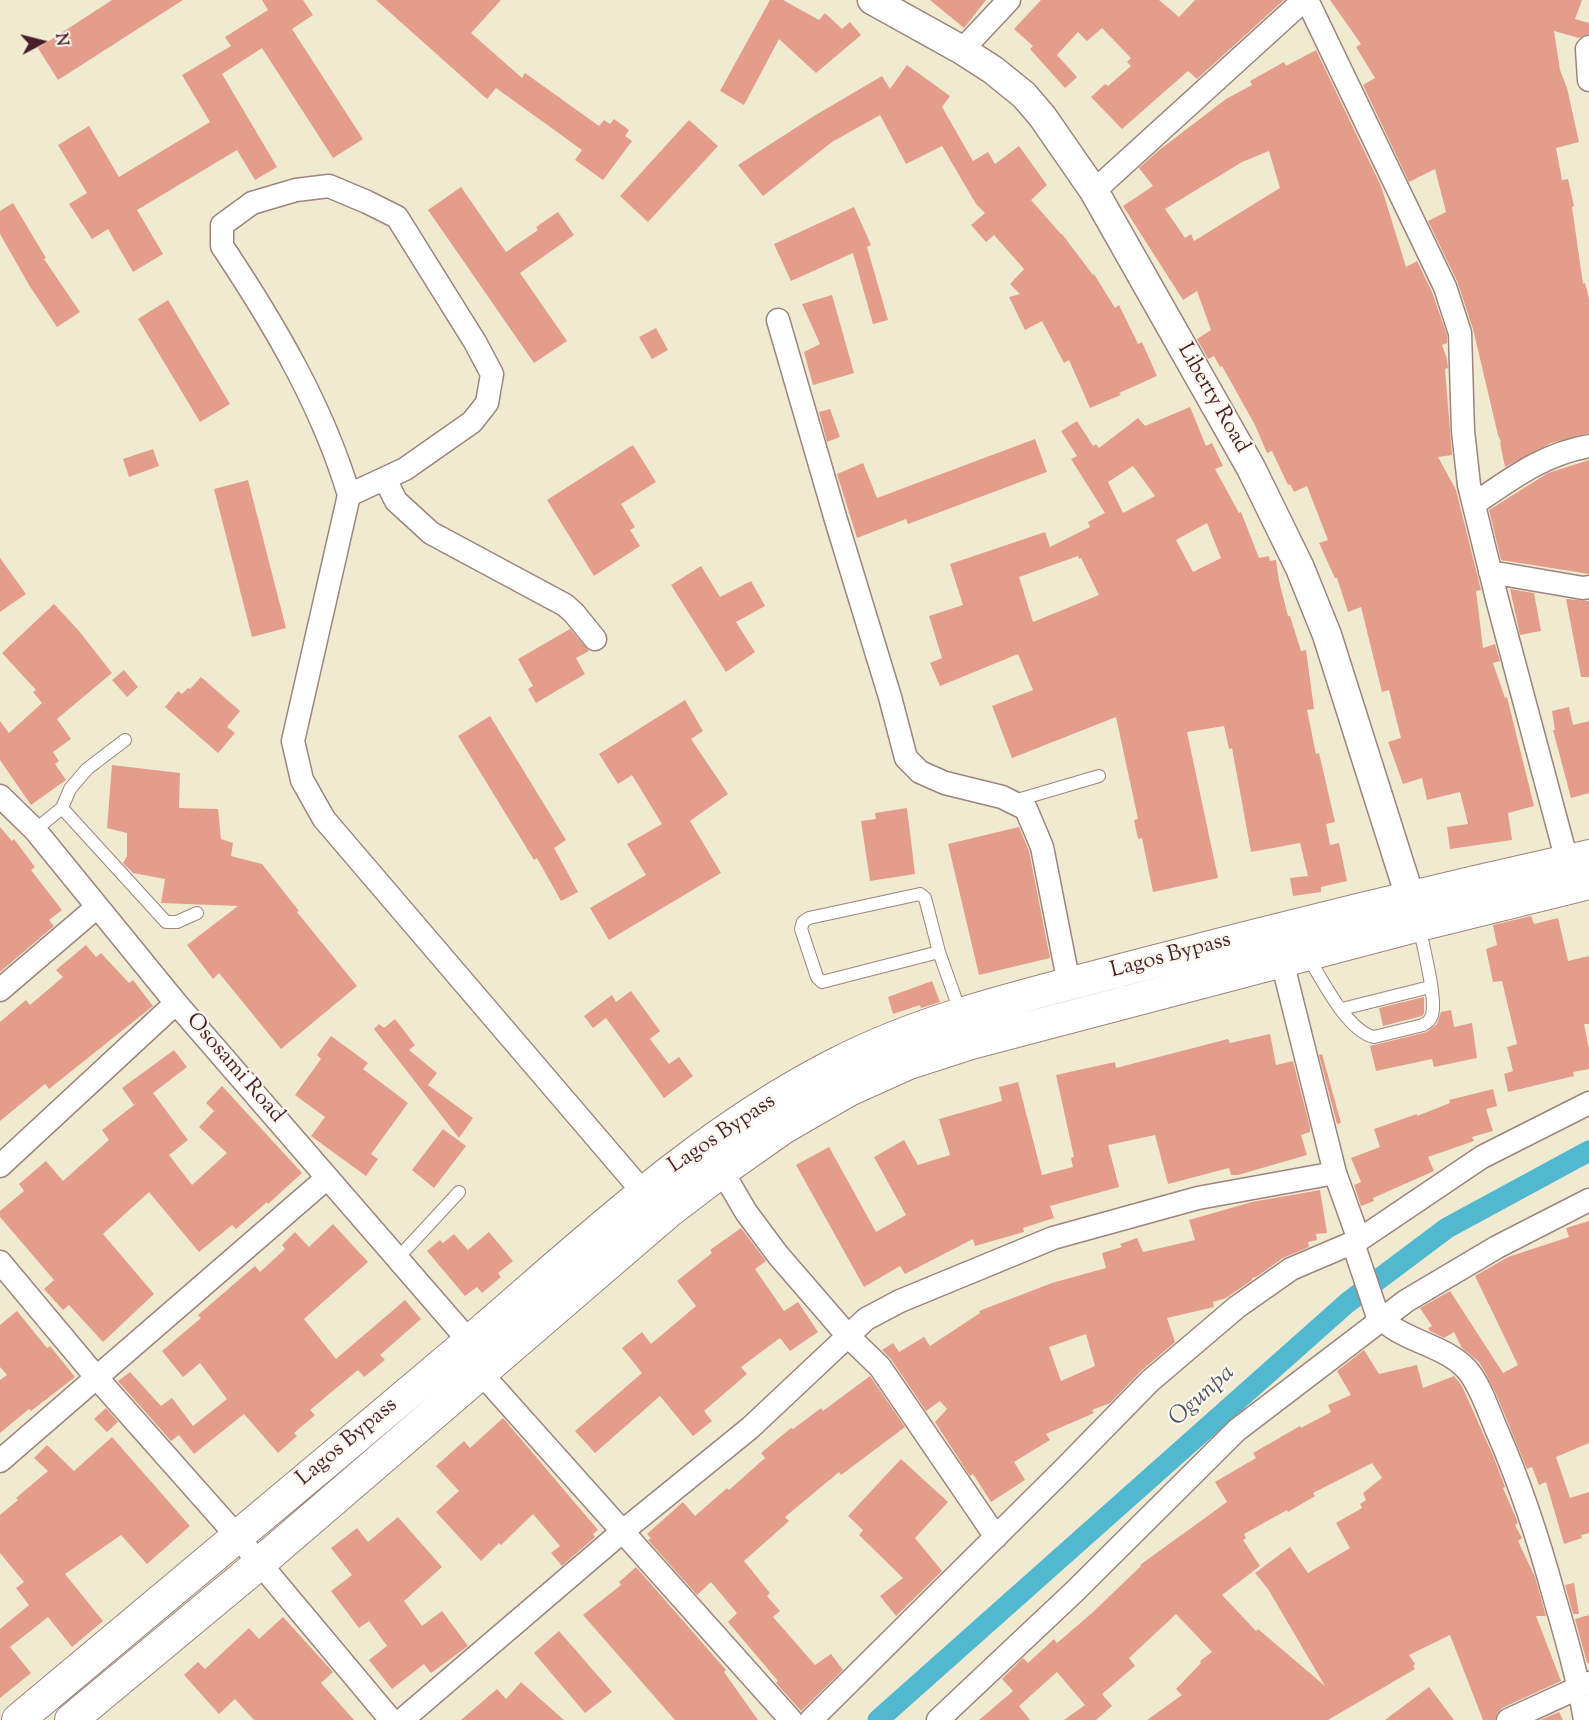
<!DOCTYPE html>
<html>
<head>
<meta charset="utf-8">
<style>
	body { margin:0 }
	#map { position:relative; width:1589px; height:1720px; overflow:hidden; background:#f0ead1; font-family:"Sorts Mill Goudy",serif }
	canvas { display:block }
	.north { position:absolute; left:12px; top:12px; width:60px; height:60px; -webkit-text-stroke:4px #fbf7ec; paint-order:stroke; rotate:83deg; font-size:16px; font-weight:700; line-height:24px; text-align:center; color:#4a1f2b }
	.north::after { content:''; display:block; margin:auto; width:21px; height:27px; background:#4a1f2b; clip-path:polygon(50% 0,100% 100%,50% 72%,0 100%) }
</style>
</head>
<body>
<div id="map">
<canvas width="1589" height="1720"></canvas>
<div class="north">N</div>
</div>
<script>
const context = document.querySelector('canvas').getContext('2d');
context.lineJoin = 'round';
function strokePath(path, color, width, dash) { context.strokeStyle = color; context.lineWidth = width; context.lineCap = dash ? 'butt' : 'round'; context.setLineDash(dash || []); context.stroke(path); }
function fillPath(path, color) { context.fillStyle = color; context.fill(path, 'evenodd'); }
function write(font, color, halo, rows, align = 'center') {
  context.font = font + ' "Sorts Mill Goudy",serif'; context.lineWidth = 4.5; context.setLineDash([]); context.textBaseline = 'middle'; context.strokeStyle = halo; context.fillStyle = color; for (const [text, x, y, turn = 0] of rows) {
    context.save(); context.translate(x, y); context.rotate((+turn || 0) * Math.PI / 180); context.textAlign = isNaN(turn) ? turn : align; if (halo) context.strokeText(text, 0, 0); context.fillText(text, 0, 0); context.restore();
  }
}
strokePath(new Path2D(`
	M878 1720 1347 1303 1447 1228 1589 1151`), '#52b8d0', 21);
fillPath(new Path2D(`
	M112 0H183L58 80 38 48Z
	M262 0H303L313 15 292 29 363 139 333 158 262 48 222 74 277 167 255 180 237 150 137 210 163 254 133 272 108 229 92 239 69 204 87 193 58 145 89 126 119 177 210 122 182 75 231 46 225 37 268 10Z
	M376 0H501L471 33 522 78 525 73 599 126 604 120 610 124 614 119 629 130 625 136 632 141 603 180 575 160 582 150 496 88 487 99Z
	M770 0H783L819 20 825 13 842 29 850 22 861 35 816 73 779 39 744 105 720 91Z
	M930 0H986L964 28Z
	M1041 0H1159L1179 17 1195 0H1284L1197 79 1188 71 1122 129 1091 97 1105 84 1108 86 1131 66 1127 62 1131 58 1102 28 1087 41 1078 32 1057 55 1077 77 1065 88 1030 49 1033 46 1014 29Z
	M1330 0H1582L1575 19 1589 23V34L1579 38 1554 31 1560 70 1567 88 1579 142 1556 148 1562 180 1568 179 1574 206 1572 207 1583 284 1585 283 1589 299V433L1551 443 1505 467 1500 443 1501 442 1498 435 1473 329 1457 281 1428 221 1446 212 1435 169 1409 182 1363 85 1375 78 1356 47 1361 44Z
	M1316 50 1381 186 1406 267 1417 261 1432 292 1447 335V343L1442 345 1447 359 1448 368 1445 369 1452 455 1438 457 1456 490 1481 590 1476 591 1483 648 1495 644 1500 661 1493 663 1505 698 1507 697 1534 806 1508 813 1512 840 1450 849 1447 827 1468 824 1460 792 1427 800 1422 778 1403 784 1388 742 1401 738 1389 690 1382 692 1361 607 1348 612 1337 578H1335L1319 543 1328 540 1307 486 1294 492 1290 484 1288 485 1272 451 1267 453 1255 425 1222 366 1220 367 1214 356 1208 359 1197 339 1211 330 1197 291 1183 300 1123 206 1153 186 1139 168 1158 151 1226 99 1252 85 1250 81 1284 62 1286 66ZM1269 151 1280 188 1194 241 1191 234 1185 238 1165 209 1242 162Z
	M907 65 950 96 942 107 973 161 988 152 995 164 1019 146 1047 185 1031 200 1061 234H1062L1093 275 1094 274 1115 308 1119 305 1138 344 1142 342 1157 376 1119 393 1121 395 1090 408 1069 360 1064 363 1042 321 1025 330 1009 297 1020 294 1010 284 1024 269 994 235 986 242 971 225 985 213 976 204 942 146 906 164 880 115 832 142 763 196 738 165 814 116 882 76 890 89Z
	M689 120 718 146 648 222 620 196Z
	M461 187 506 252 538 230 536 227 558 212 574 235 520 273 567 341 534 363 428 210Z
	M13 203 46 258 44 259 80 312 57 327 29 285 0 234V211Z
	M854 207 871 245 867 247 888 320 873 324 853 253 791 281 774 244Z
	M832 295 854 373 813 385 804 352 820 344 802 304Z
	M168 300 230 404 200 422 138 319Z
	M656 328 668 350 652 359 639 337Z
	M1190 407 1206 446 1212 443 1223 466 1215 469 1239 513 1241 512 1259 558 1269 556 1270 561 1276 560 1279 581 1288 616H1290L1301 651 1306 650 1314 709 1307 710 1316 754 1319 753 1335 822 1326 824 1330 845 1339 843 1347 881 1321 887V892L1293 896 1290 878 1308 876 1300 843 1251 852 1232 748 1229 749 1224 726 1187 732 1218 878 1153 892 1142 838 1138 839 1134 820 1138 819 1116 717 1012 758 992 706 1033 690 1018 654 940 686 930 663 942 658 929 616 963 605 950 564 1045 532 1050 547 1090 527 1088 522 1105 513 1071 459 1077 456 1061 431 1077 421 1093 446 1096 444 1099 448 1138 418 1145 426ZM1133 466 1155 496 1123 513 1108 482ZM1207 523 1221 558 1193 572 1176 540ZM1078 556 1079 559 1081 558 1099 595 1033 622 1019 577Z
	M830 409 840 437 827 442 819 412Z
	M1035 439 1047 472 908 524 906 519 857 538 837 474 863 463 877 498Z
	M633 445 656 482 621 504 635 527 630 530 640 546 594 576 547 500Z
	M153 449 159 466 129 477 123 459Z
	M1589 460V574L1501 560 1489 510 1548 473Z
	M248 480 286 628 252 637 214 489Z
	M0 558 26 594 0 612Z
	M701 566 720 597 751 581 765 606 736 622 755 652 726 672 671 585Z
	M1510 589 1534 593 1541 631 1520 635Z
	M1566 599 1589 601V677H1581Z
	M54 604 79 631 112 673 57 719 71 739 53 752 59 761 55 764 66 780 31 805 0 760V721L9 733 42 703 33 692 36 690 2 653Z
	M570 629 589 651 576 658 585 674 536 703 528 689 533 686 518 659Z
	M124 670 138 687 127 697 112 680Z
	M201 677 240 711 227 727 235 733 218 753 165 707 178 691 182 694 188 688 190 689Z
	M685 700 703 731 691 739 728 794 690 821 721 873 609 940 590 908 646 875 627 844 662 824 632 775 618 784 599 754Z
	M1569 707 1573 725 1589 721V793L1571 798 1553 730H1555L1552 711Z
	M490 716 566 840 554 848 578 892 561 901 537 858 534 860 458 736Z
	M112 765 180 773 179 808 218 809 221 839 233 843 231 856 262 864 299 911 297 912 357 986 281 1049 219 973 213 979 187 945 238 906 161 903 165 879 133 873 123 863 127 856V833L107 828Z
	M907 808 915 874 870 881 861 821 876 819 875 813Z
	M0 827 12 841 14 839 35 867 31 870 62 910 49 920 54 926 0 972Z
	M1019 827 1029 851 1050 958 979 975 948 844Z
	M1531 916 1534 924 1558 918 1568 961 1589 956V1024H1584L1589 1049V1069L1573 1072 1574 1076 1508 1092 1504 1074 1513 1071 1507 1047 1517 1044 1502 981 1493 982 1486 949 1497 945 1493 925Z
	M86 945 96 957 101 953 129 983 133 980 153 1006 49 1089 45 1084 0 1121V1022L26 1000 30 1005 63 977 56 970Z
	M932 981 940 1002 921 1008 920 1005 893 1014 888 997Z
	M631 991 660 1031 650 1039 669 1064 679 1057 693 1076 664 1098 606 1018 593 1028 584 1016 612 995 616 1002Z
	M1424 997V1013L1422 1016 1383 1026 1379 1008Z
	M1451 1010 1454 1027 1472 1023 1477 1058 1434 1067 1432 1059 1376 1071 1370 1046 1427 1032 1437 1024 1441 1012Z
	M395 1019 415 1045 409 1050 437 1073 428 1085 473 1118 459 1138 374 1029 379 1024 384 1028Z
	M1270 1034 1276 1065 1293 1061 1310 1127V1132L1301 1135 1307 1155 1238 1175H1231L1229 1168 1168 1184 1155 1135 1108 1145 1119 1187 1050 1206 1054 1218 1023 1228 1024 1232 975 1246 973 1239 905 1274 900 1266 864 1287 796 1165 829 1147 876 1232 906 1215 874 1157 904 1140 918 1165 950 1155 939 1119 1002 1101 999 1087 1018 1082 1042 1175 1073 1167 1071 1158 1074 1157 1056 1075 1115 1062 1116 1068 1228 1039 1230 1043Z
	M331 1036 368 1063 363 1069 408 1103 371 1154 378 1159 366 1176 311 1136 325 1117 295 1095 321 1059 317 1055Z
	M174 1050 187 1067 153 1093 188 1140 169 1155 192 1185 227 1153 199 1127 214 1111 206 1103 222 1086 302 1173 268 1204 267 1202 236 1229 232 1225 199 1252 149 1192 103 1234 154 1294 103 1342 69 1305 63 1310 44 1289 54 1280 0 1217V1211L24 1191 19 1184 46 1161 63 1181 109 1140 102 1130 134 1105 122 1088Z
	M1322 1054 1341 1123 1337 1124 1319 1055Z
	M1493 1089 1497 1106 1486 1109 1493 1131 1472 1137 1474 1141 1428 1157 1434 1171 1373 1198 1374 1201 1361 1206 1354 1185 1361 1182 1351 1158 1380 1147 1374 1129 1417 1114V1116L1450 1103 1449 1100Z
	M443 1129 466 1146 434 1188 412 1170Z
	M1320 1190 1327 1233 1316 1234 1317 1240 1308 1242 1309 1247 1283 1258 1256 1277 1252 1278V1280L1226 1298 1213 1302 1214 1307 1167 1318 1175 1342 1141 1371 1110 1403 1092 1410 1094 1413 1046 1434 1050 1440 1014 1462 1025 1480 991 1502 973 1474 970 1476 935 1422 947 1409 940 1401 926 1411 891 1359 882 1350 893 1343 899 1352 924 1337 930 1346 980 1313 979 1311 1052 1283 1106 1268 1102 1253 1122 1247 1120 1244 1137 1238 1143 1252 1195 1240 1189 1220 1252 1202ZM1086 1334 1095 1366 1061 1381 1049 1347Z
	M1589 1221V1443L1556 1457 1570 1498 1589 1492V1533L1581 1535 1582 1538 1564 1544 1546 1482 1539 1485 1532 1467 1527 1469 1497 1396 1485 1372 1479 1362 1462 1348 1454 1332 1444 1338 1430 1331 1428 1328 1432 1326 1420 1308 1450 1291 1503 1373 1518 1365 1475 1276 1508 1257 1569 1237 1566 1228Z
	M333 1224 368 1262 304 1319 336 1359 405 1300 421 1319 380 1355 385 1360 364 1377 358 1370 310 1410 315 1415 294 1433 297 1436 278 1453 244 1414 194 1454 179 1435 171 1441 118 1381 130 1372 161 1406 172 1398 193 1426 227 1399 200 1363 183 1377 162 1351 201 1318 198 1315 255 1266 260 1272 285 1249 282 1245 295 1232 309 1247Z
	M741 1228 766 1261 755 1269 784 1311 798 1302 818 1332 790 1351 780 1338 741 1367 747 1374 704 1411 712 1421 693 1436 660 1396 595 1453 575 1431 642 1373 622 1348 642 1332 651 1344 696 1306 677 1281 712 1253 710 1250Z
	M489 1232 513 1261 498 1273 501 1277 482 1293 477 1287 465 1296 427 1251 440 1240 443 1243 454 1234 468 1250Z
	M17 1311 47 1348 50 1346 75 1377 31 1411 29 1409 0 1433V1380L7 1375 0 1367V1325Z
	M1364 1350 1379 1374 1417 1365 1423 1388 1454 1376 1462 1386 1494 1458 1505 1487 1503 1488 1516 1518 1518 1523 1515 1525 1522 1538 1518 1541 1535 1577 1546 1616H1536L1561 1681 1502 1708 1497 1713 1495 1720H1483L1450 1635 1409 1655 1415 1664 1413 1666 1415 1669 1328 1720H1147L1182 1695 1176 1689 1201 1663 1200 1661 1212 1652 1176 1614 1129 1658 1135 1666 1102 1694 1112 1706 1096 1720H1064L1085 1705 1057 1672 1019 1706 1030 1720H979L1013 1691 1002 1679 1023 1658 1028 1663 1054 1639 1057 1643 1092 1613 1141 1566 1140 1565 1227 1502 1215 1482 1256 1458 1253 1453 1300 1426 1301 1428 1331 1412 1328 1405 1351 1395 1337 1371ZM1372 1463 1382 1478 1363 1493 1366 1500 1360 1504 1362 1508 1336 1523 1350 1548 1308 1573 1290 1547 1255 1573 1268 1589 1325 1686 1258 1629 1256 1631 1222 1595 1260 1566 1243 1540 1246 1538 1244 1534 1287 1510 1288 1512 1315 1496 1313 1493Z
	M870 1376 905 1427 841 1475 839 1472 785 1517 789 1521 744 1561 770 1593 767 1596 780 1611 773 1617 815 1665 831 1654 843 1670 801 1711 776 1683 778 1681 728 1622 737 1613 711 1582 697 1595 648 1540 651 1538 647 1534 683 1502 695 1516 727 1488 729 1490 765 1458 761 1453 791 1428 793 1429 821 1408 823 1411Z
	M106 1408 118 1422 107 1432 94 1419Z
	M503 1418 598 1530 593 1534 595 1537 562 1566 551 1553 560 1546 533 1514 501 1545 499 1543 481 1561 436 1512 459 1491 436 1466 464 1441 470 1448Z
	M112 1437 190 1526 147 1564 121 1535 65 1574 103 1621 72 1647 48 1617 10 1647 31 1673 0 1698V1629L29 1605 16 1588 24 1582 0 1553V1515L18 1500 16 1498 48 1471 34 1458 47 1445 74 1471Z
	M901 1459 948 1502 915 1538 942 1571 896 1616 880 1596 903 1578 859 1535 863 1530 848 1516Z
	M398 1517 442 1567 404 1601 422 1626 442 1611 468 1646 431 1673 424 1664 392 1689 369 1660 387 1646 369 1621 359 1628 331 1591 352 1575 331 1548 357 1528 368 1542Z
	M636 1567 726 1670 724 1672 758 1720H675L583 1615 621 1585 619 1582Z
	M1574 1583 1579 1614H1573L1565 1585Z
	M1589 1615V1663H1587L1575 1619Z
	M283 1617 333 1672 321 1683 354 1720H254L235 1699 219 1714 184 1675 198 1662 205 1669 249 1628 259 1639Z
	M559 1631 612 1692 585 1713 534 1653Z
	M521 1682 564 1720H461L497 1689 506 1699Z
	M1429 1687 1454 1720H1385Z
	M1559 1712 1563 1720H1540Z`), '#e59d8b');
const service = new Path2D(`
	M1014 801 1099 776
	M62 808 166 922H177L197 913
	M35 830 62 808 70 789 87 769 125 740
	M939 952 822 982 817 977 801 929 803 922 809 918 920 894 925 898 939 952 961 1014
	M1308 957C1322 979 1347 1031 1374 1037L1423 1025C1428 1022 1430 1021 1432 1015 1437 998 1423 946 1419 926
	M1342 1009 1430 987
	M397 1259 459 1192`);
const minor = new Path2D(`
	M1307 0 1445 287 1460 333 1463 431 1469 485 1497 599 1567 861
	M1589 47 1587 49 1589 80
	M962 50 1009 0
	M1094 191 1304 0
	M778 320 836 520 890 697 906 758 920 772 945 783 1002 797 1026 809 1042 847 1069 984
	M385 479 396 501 431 533 565 605 574 613 595 639
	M349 495 405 469 472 422 487 403 492 374 475 342 397 217 367 202 329 186 296 190 252 203 222 225V246C274 324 322 405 349 495L293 741 302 780 324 819 643 1192
	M1474 504C1511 479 1543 454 1589 446
	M1490 572 1583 588 1589 587
	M0 796 35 830 176 1003 469 1341
	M1282 961 1335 1173 1359 1240 1353 1243 1377 1314C1400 1342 1447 1344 1469 1372 1482 1389 1489 1413 1498 1433 1521 1486 1539 1541 1554 1596 1566 1637 1578 1678 1585 1720
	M0 990 97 907
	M0 1166 176 1003
	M722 1171 746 1212 778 1255 848 1336 880 1367 996 1537
	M0 1262 97 1378 237 1536 391 1720
	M481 1373 791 1720
	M0 1461 327 1178
	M402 1720 623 1531 750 1428 866 1319 900 1301 1053 1238 1198 1198 1335 1173
	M811 1720 1064 1469 1150 1381 1237 1307 1291 1269 1359 1240 1482 1157 1589 1103
	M938 1720 1074 1592 1237 1430 1406 1301 1497 1247 1589 1200
	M1508 1720 1589 1683`);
const tertiary = new Path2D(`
	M872 0 962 50 993 70 1024 95 1042 116 1094 191 1251 468 1300 568 1327 635 1417 919`);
const secondary = new Path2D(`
	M18 1720C169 1593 320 1468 470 1341 586 1242 698 1134 836 1064 929 1016 1033 994 1133 967 1284 927 1436 890 1589 856
	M71 1720 260 1563 668 1212 722 1171 783 1128 849 1090 909 1063 971 1043 1419 925 1589 883`);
strokePath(service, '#9d847e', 14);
strokePath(minor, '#9d847e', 25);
strokePath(tertiary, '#9d847e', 31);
strokePath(secondary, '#9d847e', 34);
strokePath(service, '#fff', 12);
strokePath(minor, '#fff', 22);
strokePath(tertiary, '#fff', 28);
strokePath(secondary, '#fff', 32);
write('22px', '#4a1f2b', '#fbf7ec', [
	["Liberty Road",1212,399,60],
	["Lagos Bypass",1171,957,-15],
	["Ososami Road",234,1069,49],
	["Lagos Bypass",723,1135,-34],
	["Lagos Bypass",348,1443,-40]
]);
write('italic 24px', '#4d5565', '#fbf7ec', [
	["Ogunpa",1203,1397,-42]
]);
</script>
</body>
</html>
